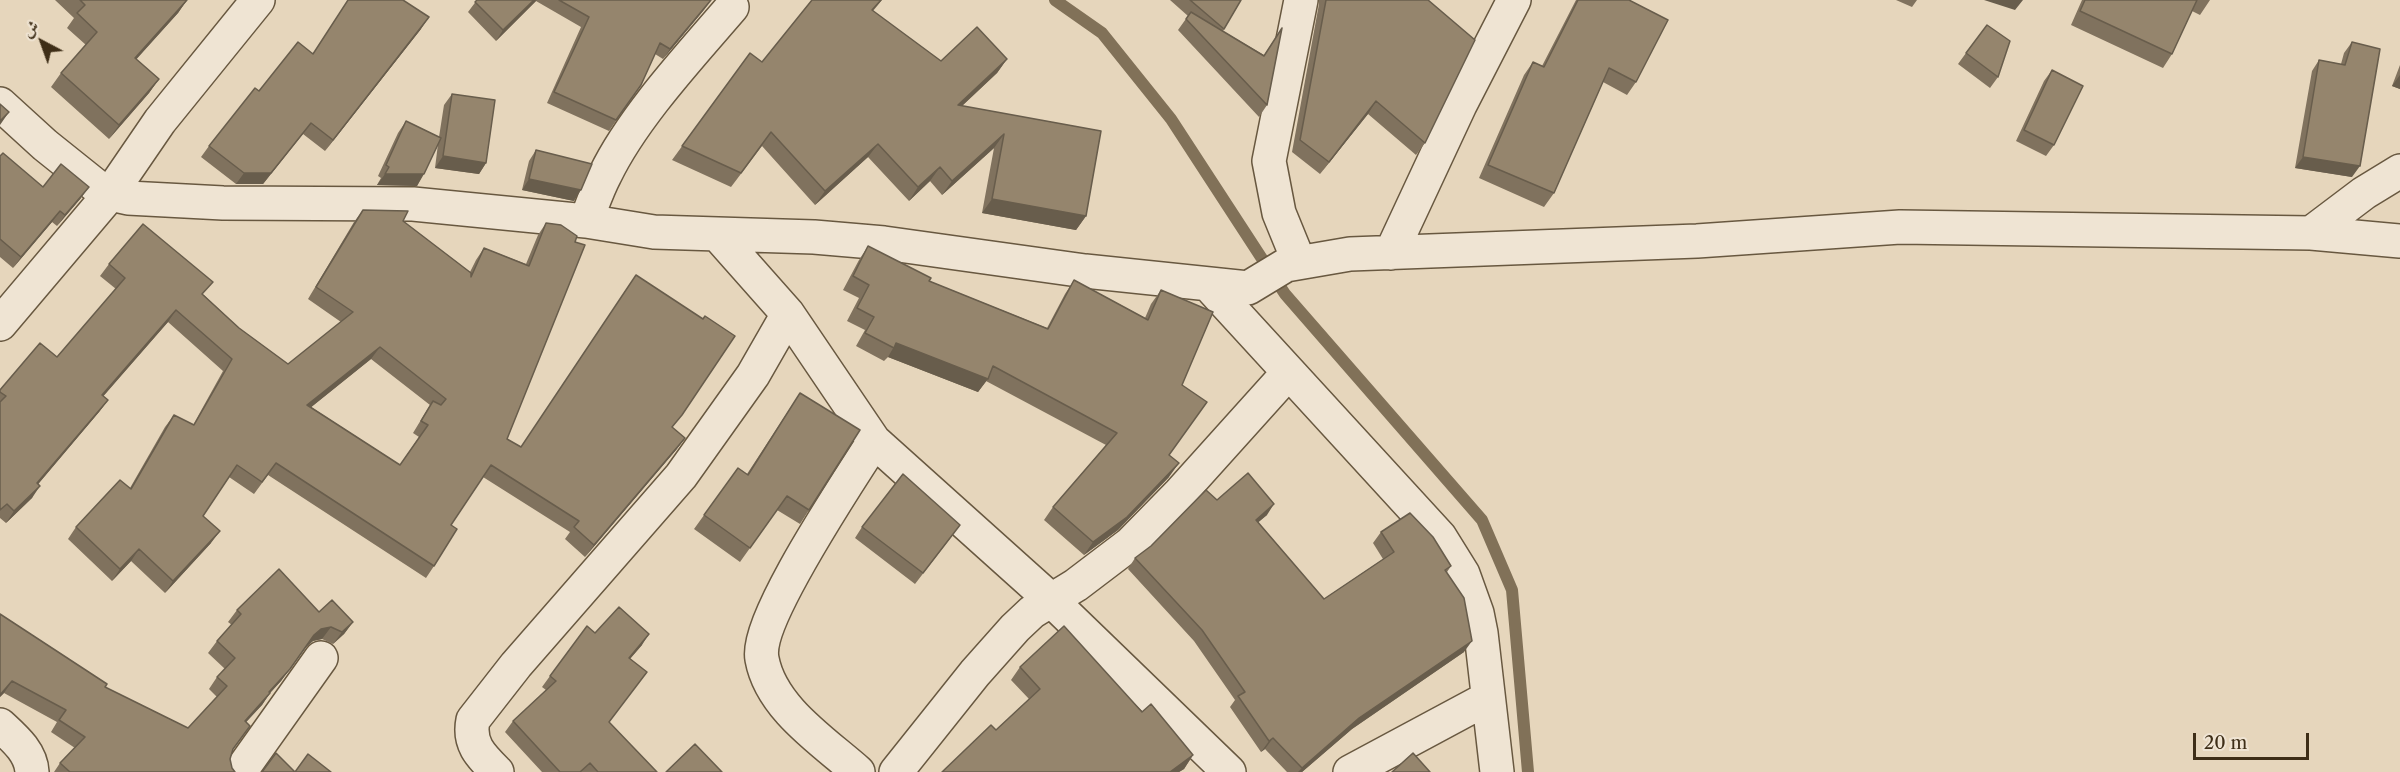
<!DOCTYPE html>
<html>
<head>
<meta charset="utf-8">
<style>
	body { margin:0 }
	#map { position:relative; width:2400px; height:772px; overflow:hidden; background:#e6d6bc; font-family:"Libre Caslon Text",Amiri,serif }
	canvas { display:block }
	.north { position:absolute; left:12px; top:12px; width:60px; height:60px; -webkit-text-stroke:4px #efe4d3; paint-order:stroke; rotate:319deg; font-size:16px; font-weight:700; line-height:24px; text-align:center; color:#3e2e17 }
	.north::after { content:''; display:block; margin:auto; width:21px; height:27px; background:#3e2e17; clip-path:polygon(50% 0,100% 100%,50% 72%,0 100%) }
	.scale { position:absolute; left:2193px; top:733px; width:116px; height:27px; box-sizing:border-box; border:3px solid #3e2e17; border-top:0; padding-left:8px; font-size:18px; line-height:21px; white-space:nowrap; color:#3e2e17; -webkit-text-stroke:4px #efe4d3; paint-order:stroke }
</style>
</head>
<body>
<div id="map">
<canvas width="2400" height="772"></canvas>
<div class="north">ش</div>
<div class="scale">20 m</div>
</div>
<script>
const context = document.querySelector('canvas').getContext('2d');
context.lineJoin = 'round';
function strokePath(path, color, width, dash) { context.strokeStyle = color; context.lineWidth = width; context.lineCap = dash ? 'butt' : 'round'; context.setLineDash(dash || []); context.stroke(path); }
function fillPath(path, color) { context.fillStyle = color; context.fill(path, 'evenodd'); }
strokePath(new Path2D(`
	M1055 0 1102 33 1171 119 1285 294 1482 520 1512 590 1528 772`), '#817158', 12);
const street = new Path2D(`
	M0 104 45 145 100 189 110 194 128 198 223 203 413 204 586 221 654 232 814 237 884 243 1085 271 1248 288 1286 265 1350 254 1697 241 1900 227 2311 233 2364 193 2400 171
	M586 221C592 206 597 190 605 175 633 117 690 56 732 7
	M2311 233 2400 241
	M718 235 788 314 874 441 1050 599 1229 772
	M1391 253 1460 105 1514 0
	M1299 262 1279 213 1269 161 1301 0
	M1208 284 1440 537 1463 574 1477 613 1481 633 1497 772
	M0 324 110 194 160 121 258 0
	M0 725C14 738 31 752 32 772
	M240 772 321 658
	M497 772C481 756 468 744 473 720L516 665 681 476 753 375 788 314
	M858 772C823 741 771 708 762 659 754 620 850 480 874 441
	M896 772 975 673 1015 628 1032 612 1076 585 1130 544 1180 493 1288 373
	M1350 772 1488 698`);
strokePath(street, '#685840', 36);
strokePath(street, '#efe4d3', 33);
fillPath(new Path2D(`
	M55 0H187L178 13 136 59 159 79 149 93 109 139 51 87 61 73 86 45 67 28 74 18Z
	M477 0H711L703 11 663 59 655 54 641 85 609 131 547 103 581 27 536 1 496 41 468 12Z
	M812 0H882L873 11 941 61 1007 59 997 73 962 106 1101 131 1086 216 1076 230 982 213 994 148 942 195 930 181 909 201 868 157 815 205 762 146 731 187 672 160 750 53 762 62Z
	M1170 0H1241L1223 31 1264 55 1282 28 1267 105 1259 117 1178 30 1188 16Z
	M1319 0H1428L1425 143 1416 155 1368 114 1320 174 1292 152 1319 4Z
	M1576 0H1629L1636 82 1627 95 1603 82 1554 193 1544 207 1479 178 1524 75 1533 62 1542 66Z
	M1896 0H1917L1912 7Z
	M2082 0H2210L2200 15 2192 11 2172 54 2163 68 2071 25Z
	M421 29 325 151 303 134 263 184H236L201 157 209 146 312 53Z
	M2352 42V177L2295 168 2312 71 2319 60 2341 64 2344 53Z
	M1966 53 1998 77 1990 88 1958 64Z
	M2400 65V89L2392 86Z
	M2052 70 2054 145 2046 156 2016 141 2044 81Z
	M452 94 486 163 479 174 435 168 438 144 417 186 377 185 381 178 378 176 398 133 406 121 439 137 444 105Z
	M536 150 574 201 522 190 529 161Z
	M0 156 43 187 81 198 57 226 52 222 13 268 0 257Z
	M363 210 403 221 470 272 476 260 484 248 526 264 538 235 546 223 507 439 521 447 673 428 685 438 676 450 585 557 565 539 570 532 483 477 451 525 434 566 426 578 268 475 254 494 229 477 203 516 211 543 165 593 131 561 112 581 68 539 76 527 130 488 165 427 174 415 193 425 223 371 168 322 103 396 108 400 99 412 38 484 32 498 6 523 0 518V390L57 357 116 289 100 276 109 264 204 295 239 328 288 364 341 322 308 299 354 222ZM371 359 430 405 413 433 419 437 400 465 311 407Z
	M868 246 929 281 1047 328 1065 294 1074 280 1145 318 1151 304 1161 290 1182 385 1169 455V477L1118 530 1084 555 1044 520 1053 507 1106 445 986 381 978 392 888 357 884 361 856 346 865 330 847 321 859 298 843 290 859 260Z
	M800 393 809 510 800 524 777 510 740 562 694 529 738 468 747 474Z
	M1217 500 1267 515 1258 522 1324 599 1383 559 1373 543 1381 532 1451 566 1447 572 1464 652 1352 729 1302 772H1287L1265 749 1261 752 1230 707 1235 700 1194 641 1128 569 1135 558Z
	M862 527 952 536 915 584 855 538Z
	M237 610 319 612 353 622 344 634 333 644 322 639 313 641 306 647 281 681 270 693 262 705 246 722 233 749 230 759 232 768 235 772H54L60 763 75 748 51 732 57 722 4 693 0 697V614L105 687 188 728 217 697 209 689 217 677 225 669 208 653 217 641 232 625 228 622Z
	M595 633 642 645 630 659 647 672 609 722 657 772H542L505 732 513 721 546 690 542 687 550 676Z
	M1020 667 1142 712 1193 755 1184 769 1179 772H942L996 730 1029 699 1011 680Z`), '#80725e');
fillPath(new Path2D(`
	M187 0 178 13 125 72 135 58Z
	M534 0H537L496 41 503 30Z
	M1984 0H2023L2015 10Z
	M711 1 703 11 663 59 670 49Z
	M429 17 421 29 325 151 333 140Z
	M1007 59 997 73 948 119 958 105Z
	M2400 75V89L2392 86Z
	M159 79 149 93 109 139 119 125Z
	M1376 101 1368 114 1320 174 1329 162Z
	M9 112 0 125V121Z
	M311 123 263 184H236L244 173Z
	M1004 134 994 148 942 195 952 181Z
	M878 144 868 157 815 205 825 191Z
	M443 156 486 163 479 174 435 168Z
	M2303 157 2360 166 2352 177 2295 168Z
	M940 167 930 181 909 201 918 187Z
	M385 174H424L417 186 377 185Z
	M529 179 581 190 574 201 522 190Z
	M89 187 81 198 57 226 65 215Z
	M992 199 1086 216 1076 230 982 213Z
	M60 211 52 222 13 268 21 257Z
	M176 310 168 322 94 407 102 395Z
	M896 343 988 379 978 392 888 357Z
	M380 347 371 359 299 417 307 405Z
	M108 400 99 412 29 495 37 483Z
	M685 438 676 450 585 557 594 545Z
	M1179 463 1169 477 1118 530 1084 555 1093 542Z
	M40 486 32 498 6 523 14 511Z
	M1274 504 1267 515 1248 531 1256 520Z
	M220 531 211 543 165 593 173 581Z
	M139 549 131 561 112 581 120 569Z
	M353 622 344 634 333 644 342 632Z
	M331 627 322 639 313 641 306 647 281 681 260 704 269 692 314 635 321 629Z
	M649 634 642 645 621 669 629 658Z
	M1472 641 1464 652 1352 729 1302 772H1298L1302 768 1359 718Z
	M12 681 4 693 0 697V695Z
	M270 693 262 705 236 733 245 721Z
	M1273 738 1265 749 1261 752 1269 741Z
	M1193 755 1184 769 1179 772H1170Z`), '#685d4c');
const building = new Path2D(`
	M80 0H187L135 58 159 79 119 125 61 73 97 32 77 13 85 5Z
	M348 0H403L429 17 333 140 311 123 271 173H244L209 146 255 88 259 91 298 42 313 54Z
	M477 0H534L503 30 475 2Z
	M559 0H711L670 49 660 43 641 85 616 120 554 92 589 17Z
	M812 0H881L872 10 941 61 977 27 1007 59 958 105 1101 131 1086 216 992 199 1004 134 952 181 940 167 918 187 878 144 825 191 771 132 741 173 682 146 750 53 762 62Z
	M1190 0H1241L1224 29Z
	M1326 0H1428L1475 40 1425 143 1376 101 1329 162 1300 140Z
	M1578 0H1629L1668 20 1636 82 1609 68 1554 193 1488 165 1533 62 1544 67Z
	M2085 0H2197L2172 54 2080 11Z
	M1191 12 1264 56 1282 28 1267 105 1186 19Z
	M1987 25 2010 41 1998 77 1966 53Z
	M2352 42 2380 49 2360 166 2303 157 2319 60 2345 65Z
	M2052 70 2083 86 2054 145 2024 130Z
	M452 94 495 100 486 163 443 156Z
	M0 104 9 112 0 121Z
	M406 121 441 138 424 174H385L389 167 386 165Z
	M536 150 592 164 581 190 529 179Z
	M3 153 43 187 61 164 89 187 65 215 60 211 21 257 0 239V156Z
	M363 210 408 211 403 221 471 273V277L484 248 529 266 546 223 561 225 577 236 575 242 585 245 507 439 521 447 636 275 703 319 705 316 735 336 682 415 672 427 685 438 594 545 574 527 579 521 491 465 451 525 457 529 434 566 276 463 262 482 237 465 203 516 220 531 173 581 139 549 120 569 76 527 120 480 131 489 174 415 194 425 232 359 176 310 102 395 108 400 37 483 40 486 14 511 7 504 0 510V402L6 396 0 392V390L40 343 57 357 125 278 109 264 143 224 213 282 202 294 239 328 288 364 353 312 316 287ZM380 347 446 399 441 405 433 401 421 421 428 425 400 465 307 405Z
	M868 246 931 278 929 281 1048 329 1074 280 1148 320 1161 290 1213 312 1182 385 1207 402 1169 455 1179 463 1127 517 1093 542 1053 507 1117 433 993 366 988 379 896 343 894 348 865 333 874 317 857 308 869 285 853 276Z
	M800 393 860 430 809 510 787 496 750 548 704 515 738 468 748 475Z
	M1248 473 1274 504 1256 520 1324 599 1394 552 1381 532 1410 513 1433 537 1451 566 1445 570 1464 598 1472 641 1359 718 1302 768 1273 738 1269 741 1238 696 1245 692 1202 630 1135 558 1151 546 1206 490 1217 500Z
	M903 474 960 525 923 573 862 527Z
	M279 569 319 612 332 600 353 622 342 632 331 627 321 629 314 635 290 669 269 692 270 693 245 721 250 726 233 749 230 759 232 768 235 772H70L60 763 85 737 59 720 66 710 12 681 0 695V614L107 684 105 687 188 728 227 686 217 677 235 658 217 641 241 614 237 610Z
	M619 607 649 634 629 658 647 672 609 722 657 772H598L590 763 580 772H560L513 721 556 681 550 676 587 626 595 633Z
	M1064 626 1142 712 1151 704 1193 755 1170 772H942L991 725 996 730 1040 689 1020 667Z
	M695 744 722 772H666Z
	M276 753 295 772 308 754 331 772H262Z
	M1413 753 1430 772H1392Z`);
fillPath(building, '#95856d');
strokePath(building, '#685d4c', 1.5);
</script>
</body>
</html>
